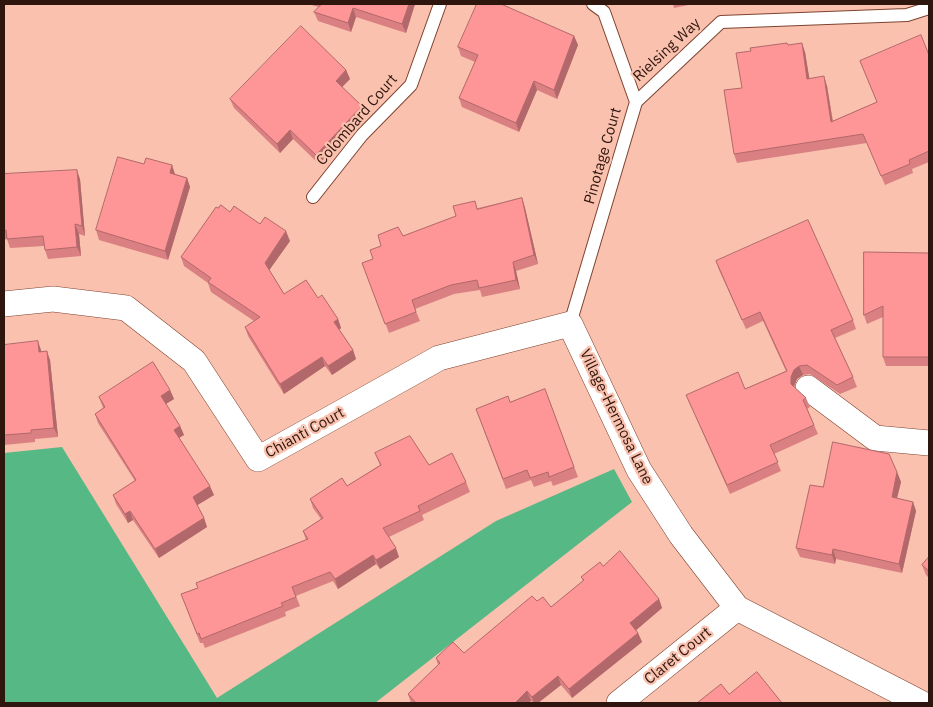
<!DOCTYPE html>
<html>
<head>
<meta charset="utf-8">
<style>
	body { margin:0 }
	#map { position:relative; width:933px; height:707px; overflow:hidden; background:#f9c1ae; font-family:"IBM Plex Sans",sans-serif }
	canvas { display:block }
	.frame { position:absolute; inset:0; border:5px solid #2e150d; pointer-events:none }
</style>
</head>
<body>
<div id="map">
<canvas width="933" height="707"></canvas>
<div class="frame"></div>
</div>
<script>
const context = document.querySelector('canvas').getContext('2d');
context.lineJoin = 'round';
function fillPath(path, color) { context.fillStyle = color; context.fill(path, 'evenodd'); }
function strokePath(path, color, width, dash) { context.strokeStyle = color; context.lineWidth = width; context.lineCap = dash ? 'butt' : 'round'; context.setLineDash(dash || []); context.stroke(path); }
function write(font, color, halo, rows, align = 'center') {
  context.font = font + ' "IBM Plex Sans",sans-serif'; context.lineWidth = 4.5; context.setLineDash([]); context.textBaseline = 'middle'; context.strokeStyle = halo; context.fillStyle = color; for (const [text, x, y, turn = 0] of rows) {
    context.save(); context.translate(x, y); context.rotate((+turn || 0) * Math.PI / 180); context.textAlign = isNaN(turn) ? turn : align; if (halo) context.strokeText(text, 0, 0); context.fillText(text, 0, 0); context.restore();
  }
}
fillPath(new Path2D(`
	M62 447 217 698 496 521 614 469 632 502 375 703H4V453Z`), '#56b885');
const lane = new Path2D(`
	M636 102 721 22 907 15 929 8
	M313 197 362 135 411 85 440 4
	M570 324 636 102 604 12 593 4`);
const street = new Path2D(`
	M4 304 53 299 126 308 194 361 258 459 439 358 570 324 639 470 681 535 737 608 921 703
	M808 388 875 438 929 443
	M619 703 737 608`);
strokePath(lane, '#7e432f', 14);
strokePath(street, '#7e432f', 26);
strokePath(lane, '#fff', 12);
strokePath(street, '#fff', 25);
fillPath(new Path2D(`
	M308 4H415L406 33 356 17 351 32 318 21 314 12 319 7Z
	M673 4H693L674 8Z
	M574 36 578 45 557 99 537 90 519 132 462 107 459 98 475 62 461 56 458 47Z
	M788 45 805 52 809 78 827 86 833 121 877 102 860 61 929 55V162L912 169 913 173 885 185 867 143 737 163 734 154 742 88 751 51Z
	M346 70 350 79 342 87 365 116 319 164 293 139 280 153 234 108 230 99Z
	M144 164 172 165 175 174 187 178 190 187 168 260 99 240 96 230Z
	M4 174 80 179 85 236 79 234 81 256 48 259 45 250 44 246 10 248 7 239 4 240Z
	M522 198 525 208 538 264 516 271 520 289 482 297 480 290 454 294 415 309 420 321 389 333 362 263 373 259 403 236 478 208Z
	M218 208 230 212 260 224 290 241 269 270 284 294 318 298 338 319 341 328 339 330 353 350 356 359 332 375 325 366 284 394 248 336 245 327 254 321 211 292 208 283 184 266 181 257Z
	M929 253V366H886L883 357V317L867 324 864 315Z
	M716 261 853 320 856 329 835 338 853 377 857 387 840 394 810 374 803 375 797 379 794 387 806 398 810 407 807 409 818 434 774 454 781 471 730 494 686 395 745 389 786 371 763 321 746 329 719 270Z
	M4 345 41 351 50 360 58 437 35 439V442L4 445Z
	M545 389 578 477 553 486 551 481 534 487 531 480 506 489 476 409 510 402Z
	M170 390 174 399 166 404 180 426 184 435 179 438 214 495 197 505 204 518 207 527 159 558 133 520 128 523 116 504 113 495 135 481 98 423 95 414 103 408 99 397Z
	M375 453 429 465 466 482 470 492 422 515 424 520 389 537 399 557 380 569 376 564 338 589 333 581 296 596 300 606 285 612 286 616 205 648 203 643H200L181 594 198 588 306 540 303 531 321 519 313 508 310 499 347 486 380 465Z
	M897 472 901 482 897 498 913 502 916 511 902 573 836 559 835 564 800 557 796 548Z
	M929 557V578L926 575 922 565Z
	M603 566 659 599 662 608 636 630 638 633 642 642 572 698 561 685 538 703H533L531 701 528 703H411L408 694 438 665 436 658 464 653 537 601 551 607 583 581 581 577Z`), '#da8082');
fillPath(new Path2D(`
	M409 4H415L406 33 402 24Z
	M353 8 356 17 351 32 348 23Z
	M574 36 578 45 557 99 554 90Z
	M802 43 805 52 811 88 807 79Z
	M346 70 350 79 339 90 336 81Z
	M824 76 827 86 834 131 831 122Z
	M534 81 537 90 519 132 516 123Z
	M362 106 365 116 319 164 316 155Z
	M290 130 293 139 280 153 277 144Z
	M172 165 175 175 170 173Z
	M77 170 80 179 85 236 82 226Z
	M187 178 190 187 168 260 165 251Z
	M522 198 525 208 538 264 534 255Z
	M75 224 79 234 81 256 77 247Z
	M286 231 290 241 268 272 265 263Z
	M513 262 516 271 520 289 516 280Z
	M338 319 341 328 337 331 334 322Z
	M38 341 41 350 42 361 39 352Z
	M353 350 356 359 332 375 328 366Z
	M47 351 50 360 58 437 54 428Z
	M322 357 325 366 284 394 280 384Z
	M799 366 803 375 797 379 794 386 795 393 791 384V377L794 370Z
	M170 390 174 399 164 405 161 396Z
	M180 426 184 435 177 439 174 430Z
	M897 472 901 482 895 506 892 497Z
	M210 486 214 495 196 506 193 497Z
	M913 502 916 511 902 573 899 564Z
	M130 511 133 520 128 523 125 514Z
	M204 518 207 527 159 558 155 549Z
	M396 548 399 557 380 569 376 560Z
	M833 549 836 559 835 564 832 555Z
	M373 555 376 564 338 589 335 579Z
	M659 599 662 608 634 632 630 623Z
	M638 633 642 642 572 698 569 689Z
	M558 676 561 685 538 703H534L532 697Z
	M527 691 531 701 528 703H515Z`), '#b2686a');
const building = new Path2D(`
	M322 4H409L402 24 353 8 348 23 314 12Z
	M477 4H501L574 36 554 90 534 81 516 123 459 98 478 55 458 47Z
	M301 26 346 70 336 81 362 106 316 155 290 130 277 144 230 99Z
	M921 35 929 55V151L909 160 910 164 881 176 863 134 734 154 724 90 742 88 736 53 751 51 750 48 787 43 788 45 802 43 807 79 824 76 831 122 877 102 860 61Z
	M118 157 144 164 146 158 172 165 170 173 187 178 165 251 96 230Z
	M77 170 82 226 75 224 77 247 45 250 43 236 7 239 6 230H4V174Z
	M522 198 534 255 513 262 516 280 479 288 477 280 451 285 412 300 416 312 385 324 362 263 373 259 370 250 381 246 378 235 398 227 403 236 456 216 453 206 475 201 477 209Z
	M221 205 230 212 234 206 260 224 265 217 286 231 265 263 284 294 306 280 318 298 322 295 338 319 334 322 353 350 328 366 322 357 280 384 245 327 260 317 208 282 211 278 181 257 216 207 218 208Z
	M808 220 853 320 831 330 853 377 837 385 807 365 799 366 794 370 791 377V384L806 398 803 400 814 425 770 445 778 462 727 485 686 395 738 372 745 389 787 371 760 312 742 320 716 261Z
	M864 252 929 253V357H883V306L864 315Z
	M38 341 39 352 47 351 54 428 31 430V433L4 435V345Z
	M153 362 170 390 161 396 180 426 174 430 210 486 193 497 204 518 155 549 130 511 125 514 113 495 136 480 95 414 105 407 99 397Z
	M545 389 574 467 549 477 548 472 530 478 527 470 503 479 476 409 508 396 510 402Z
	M410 436 429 465 452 453 466 482 418 506 420 511 383 528 396 548 376 560 373 555 335 579 330 572 292 587 296 597 281 603 283 606 201 639 199 633 197 634 181 594 198 588 196 583 308 539 303 531 323 518 310 499 342 478 347 486 381 465 375 453Z
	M833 442 889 454 897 472 892 497 913 502 899 564 833 549 832 555 796 548 810 485 823 487Z
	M620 551 659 599 630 623 638 633 569 689 558 676 532 697 527 691 515 703H416L408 694 440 663 436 658 453 642 464 653 532 596 537 601 543 597 551 607 584 580 581 577 600 562 603 566Z
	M929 557V571L922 565Z
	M757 672 782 703H697L721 684 729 694Z`);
fillPath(building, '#fe9597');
strokePath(building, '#b2686a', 1);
write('15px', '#2e150d', '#f9c1ae', [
	["Rielsing Way",667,50,-43],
	["Colombard Court",357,120,-49],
	["Pinotage Court",603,156,-74],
	["Village-Hermosa Lane",616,417,64],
	["Chianti Court",305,433,-29],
	["Claret Court",678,656,-39]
]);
</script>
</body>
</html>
